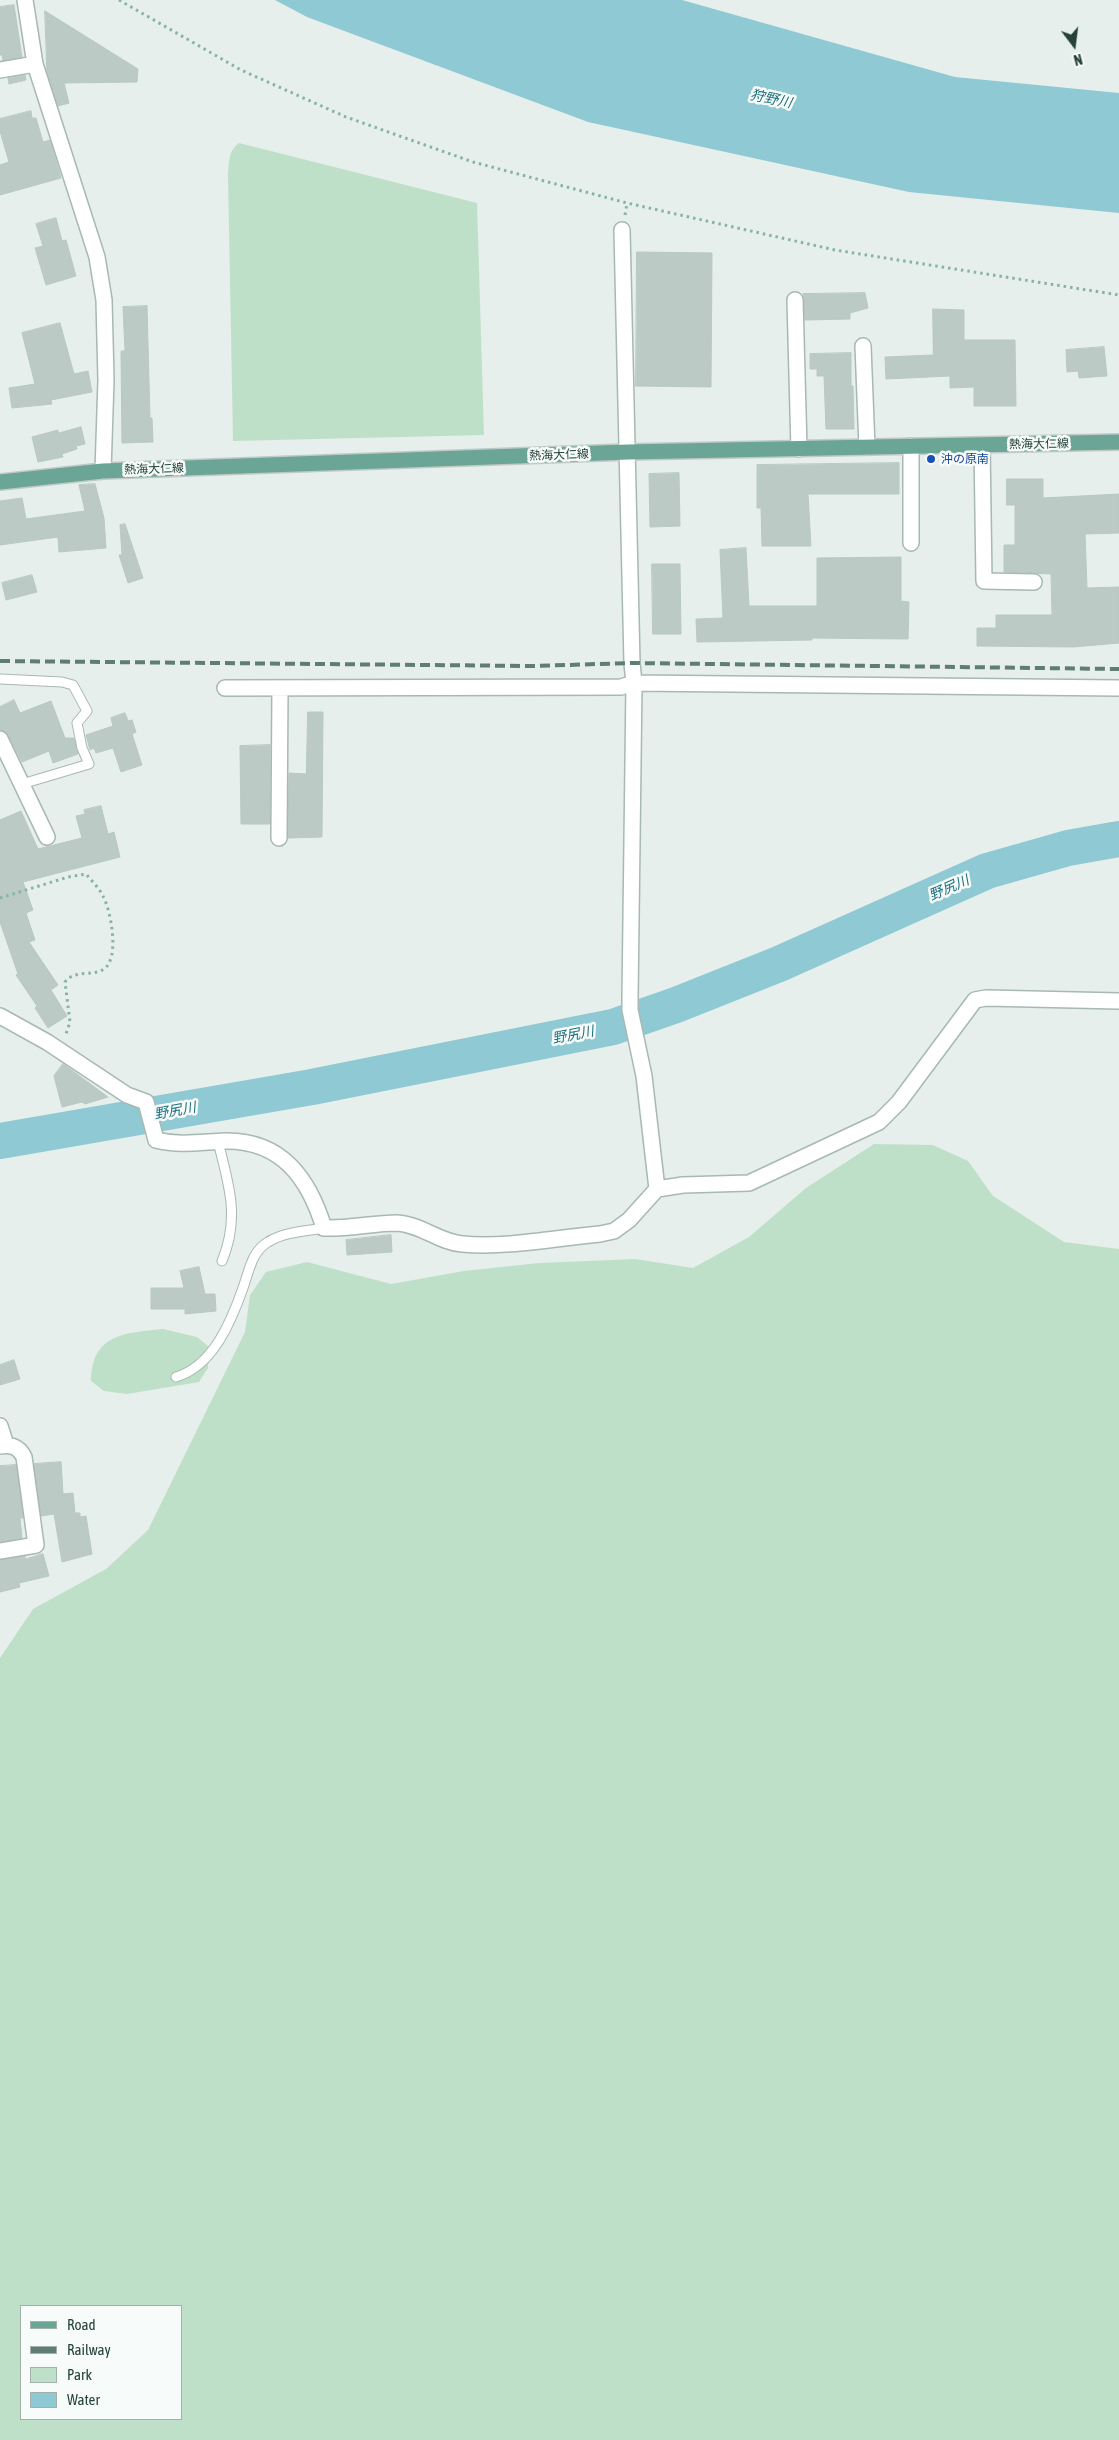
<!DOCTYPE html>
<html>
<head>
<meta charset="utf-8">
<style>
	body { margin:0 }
	#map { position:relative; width:1119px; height:2440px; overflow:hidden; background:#e6efeb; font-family:"Asap Condensed",sans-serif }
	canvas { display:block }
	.legend { position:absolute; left:20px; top:2305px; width:162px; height:115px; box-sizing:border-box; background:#f7fbf9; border:1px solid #a3b1ad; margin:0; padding:6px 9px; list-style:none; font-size:15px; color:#24423a }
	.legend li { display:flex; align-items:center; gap:10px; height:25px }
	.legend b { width:25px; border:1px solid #a3b1ad }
	.north { position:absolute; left:1049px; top:20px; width:50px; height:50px; -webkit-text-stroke:4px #f7fbf9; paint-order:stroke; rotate:165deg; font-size:14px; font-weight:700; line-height:20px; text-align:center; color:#24423a }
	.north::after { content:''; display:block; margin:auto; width:18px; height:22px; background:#24423a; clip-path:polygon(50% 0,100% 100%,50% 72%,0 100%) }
</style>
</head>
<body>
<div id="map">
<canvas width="1119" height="2440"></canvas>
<ul class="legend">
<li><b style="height:6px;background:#6aa596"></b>Road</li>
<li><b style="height:6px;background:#5f7d75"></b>Railway</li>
<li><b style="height:14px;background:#bfe0c8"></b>Park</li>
<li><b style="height:14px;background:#8ec9d4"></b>Water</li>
</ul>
<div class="north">N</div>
</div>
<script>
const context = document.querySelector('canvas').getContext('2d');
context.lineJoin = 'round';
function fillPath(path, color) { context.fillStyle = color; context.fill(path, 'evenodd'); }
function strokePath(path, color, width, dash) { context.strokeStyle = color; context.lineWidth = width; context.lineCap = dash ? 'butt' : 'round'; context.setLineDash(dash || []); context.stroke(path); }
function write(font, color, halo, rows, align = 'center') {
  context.font = font + ' "Asap Condensed","Noto Sans JP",sans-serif'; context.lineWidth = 5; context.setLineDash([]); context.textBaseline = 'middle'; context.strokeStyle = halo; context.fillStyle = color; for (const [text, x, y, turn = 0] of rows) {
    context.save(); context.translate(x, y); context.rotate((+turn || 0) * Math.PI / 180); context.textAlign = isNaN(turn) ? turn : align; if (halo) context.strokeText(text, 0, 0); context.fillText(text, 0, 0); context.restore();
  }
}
fillPath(new Path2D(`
	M239 143 477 203 484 435 233 441 228 176C229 163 228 151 239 143Z
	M874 1144 933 1145 968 1161 993 1196 1064 1242 1119 1249V2440H0V1658L33 1609 106 1569 148 1530 245 1332 250 1295 266 1272 307 1262 391 1284 464 1271 539 1263 635 1259 693 1268 749 1237 806 1188ZM21 2306H181V2419H21Z
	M163 1329 197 1337 209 1347 208 1368 199 1382 127 1394 104 1391 91 1381C92 1334 124 1333 163 1329Z`), '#bfe0c8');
fillPath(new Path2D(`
	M275 0H682L955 77 1119 93V213L909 192 588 122 307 17Z`), '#8ec9d4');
strokePath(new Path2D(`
	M0 1141 312 1087 613 1027 676 1005 779 964 987 871 1068 848 1119 839`), '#8ec9d4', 36);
const building = new Path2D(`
	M14 5 22 57 3 60 2 55H0V7Z
	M45 11 138 69 137 82 64 83 69 103 58 106 47 71Z
	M25 75 26 80 9 84 8 78Z
	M31 111 32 118H36L43 142 50 140 61 178 0 195V165L9 162 0 131V119Z
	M56 218 62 241 66 240 76 276 46 285 35 248 43 246 36 224Z
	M637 252 712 253 711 387 636 386Z
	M865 293 868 308 850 313V319L805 320 803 294Z
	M147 306 150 418H152L153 442 122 443 121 351H125L123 307Z
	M933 309 964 310V340H1015L1016 406H974V387L950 388V376L886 379 885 357 933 355Z
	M60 323 74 374 88 371 92 392 51 400 52 404 12 408 9 388 35 384 22 333Z
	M1104 347 1107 376 1079 378 1078 371 1067 372 1066 350Z
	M851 353V386H853L854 429H826L824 376H817V369H810V354Z
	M81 427 85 444 76 446 77 449 62 454 63 457 38 462 32 437 58 430V433Z
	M899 463V494H808L811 546H762L761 508H757V465Z
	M679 473 680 526 650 527 649 474Z
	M1007 479H1043V498L1119 494V533L1085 534 1087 588 1119 587V643L1073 647 977 646V628H996V615H1052L1051 574 1004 572V545H1015V505H1007Z
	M95 484 104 518 106 548 59 552 58 537 0 545V501L22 498 26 519 85 511 79 485Z
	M125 524 143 578 128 583 119 555H122L120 525Z
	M746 548 749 606H817V558L901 557V601L909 602 908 639 812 638V640L697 642 696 619 723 618 720 550Z
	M652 564H680L681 634H653Z
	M32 575 37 592 6 600 2 583Z
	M14 700 20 713 51 701 65 738H74L78 754 53 763 49 751 22 762 8 735 0 730V707Z
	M308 712H323L322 837 288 838 289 773 306 774Z
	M125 713 128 721 132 720 136 732 132 734 142 765 121 772 113 748 96 753 94 748 90 750 86 735 113 726 111 718Z
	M270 745V824H241L240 746Z
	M101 806 108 834 114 832 120 857 23 882 33 910 26 913 35 940 29 942 58 985 51 990 67 1016 48 1028 35 1008 37 1006 16 975 18 974 0 922V820L21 811 38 849 82 838 76 816 85 814 84 810Z
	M63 1064 66 1066 108 1097 85 1104 82 1102 62 1107 54 1076Z
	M391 1235 392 1252 347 1255 346 1240Z
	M199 1267 205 1294H215L216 1311 185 1314V1309H151V1288H184L180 1271Z
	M14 1360 20 1379 0 1385V1365Z
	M61 1462 63 1494 73 1493 75 1513H80V1517L86 1516 92 1554 62 1562 54 1514 41 1516 34 1464Z
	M16 1465 23 1518H20L22 1538 0 1542V1466Z
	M43 1554 49 1576 19 1583 20 1587 0 1592V1560L25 1556V1559Z`);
fillPath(building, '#bbcac4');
strokePath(building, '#b8c9c2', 1);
const lane = new Path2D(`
	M0 679 62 682 73 685 87 711 77 723 82 748 89 764 22 784
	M218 1142C229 1185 240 1218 222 1261
	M176 1377C213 1366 231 1322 243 1288 249 1271 252 1251 268 1242 284 1232 306 1231 324 1228`);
const street = new Path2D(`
	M25 0 35 64 97 257 104 300 106 380 103 471
	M0 70 35 64
	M622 230 632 663 634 683 630 998V1010L644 1076 657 1189
	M795 300 799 449
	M863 346 867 447
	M982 445 984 581 1034 582
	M911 446V543
	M225 688 621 687 634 683 1119 688
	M0 739 47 837
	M279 838 280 688
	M0 1016 47 1042 127 1095 146 1102 156 1140C180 1146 201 1142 225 1141 282 1140 309 1179 324 1228 349 1229 373 1223 397 1223 420 1224 439 1242 462 1244 507 1248 555 1238 600 1234L614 1231 629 1220 657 1189 683 1185 749 1183 879 1122 899 1102 975 1000 986 998 1119 1001
	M0 1426 6 1445
	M0 1446C11 1444 19 1447 24 1457L36 1545 0 1551`);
const primary = new Path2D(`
	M0 482 103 471 628 452 1119 442`);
strokePath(lane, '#a8b8b2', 11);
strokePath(street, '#a8b8b2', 18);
strokePath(primary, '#c2cac8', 18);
strokePath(new Path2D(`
	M119 0 241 70 346 117 473 162 627 203 835 250 1119 295
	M625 215 627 203
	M0 898 68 877 86 874C92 881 99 888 103 896 111 911 120 958 104 969 92 977 75 969 65 982L70 1022 66 1034`), '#86b3a5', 3, [2.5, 4]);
strokePath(lane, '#fff', 9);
strokePath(street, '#fff', 15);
strokePath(primary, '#6aa596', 15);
strokePath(new Path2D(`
	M0 661 533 666 632 663 1119 669`), '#5f7d75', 4, [10, 5]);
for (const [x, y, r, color] of [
	[931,459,5,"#1a4fb4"]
]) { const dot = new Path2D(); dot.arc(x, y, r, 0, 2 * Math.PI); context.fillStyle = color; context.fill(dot); strokePath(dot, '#f7fbf9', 2); }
write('12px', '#24423a', '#f7fbf9', [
	["熱海大仁線",1039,444,-1],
	["熱海大仁線",559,455,-2],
	["熱海大仁線",154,469,-2]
]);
write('12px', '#164399', '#f7fbf9', [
	["沖の原南",941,459]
], 'left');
write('italic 14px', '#1c6f80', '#f7fbf9', [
	["狩野川",771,99,12],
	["野尻川",949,888,-24],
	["野尻川",573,1035,-11],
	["野尻川",175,1111,-10]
]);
</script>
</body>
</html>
